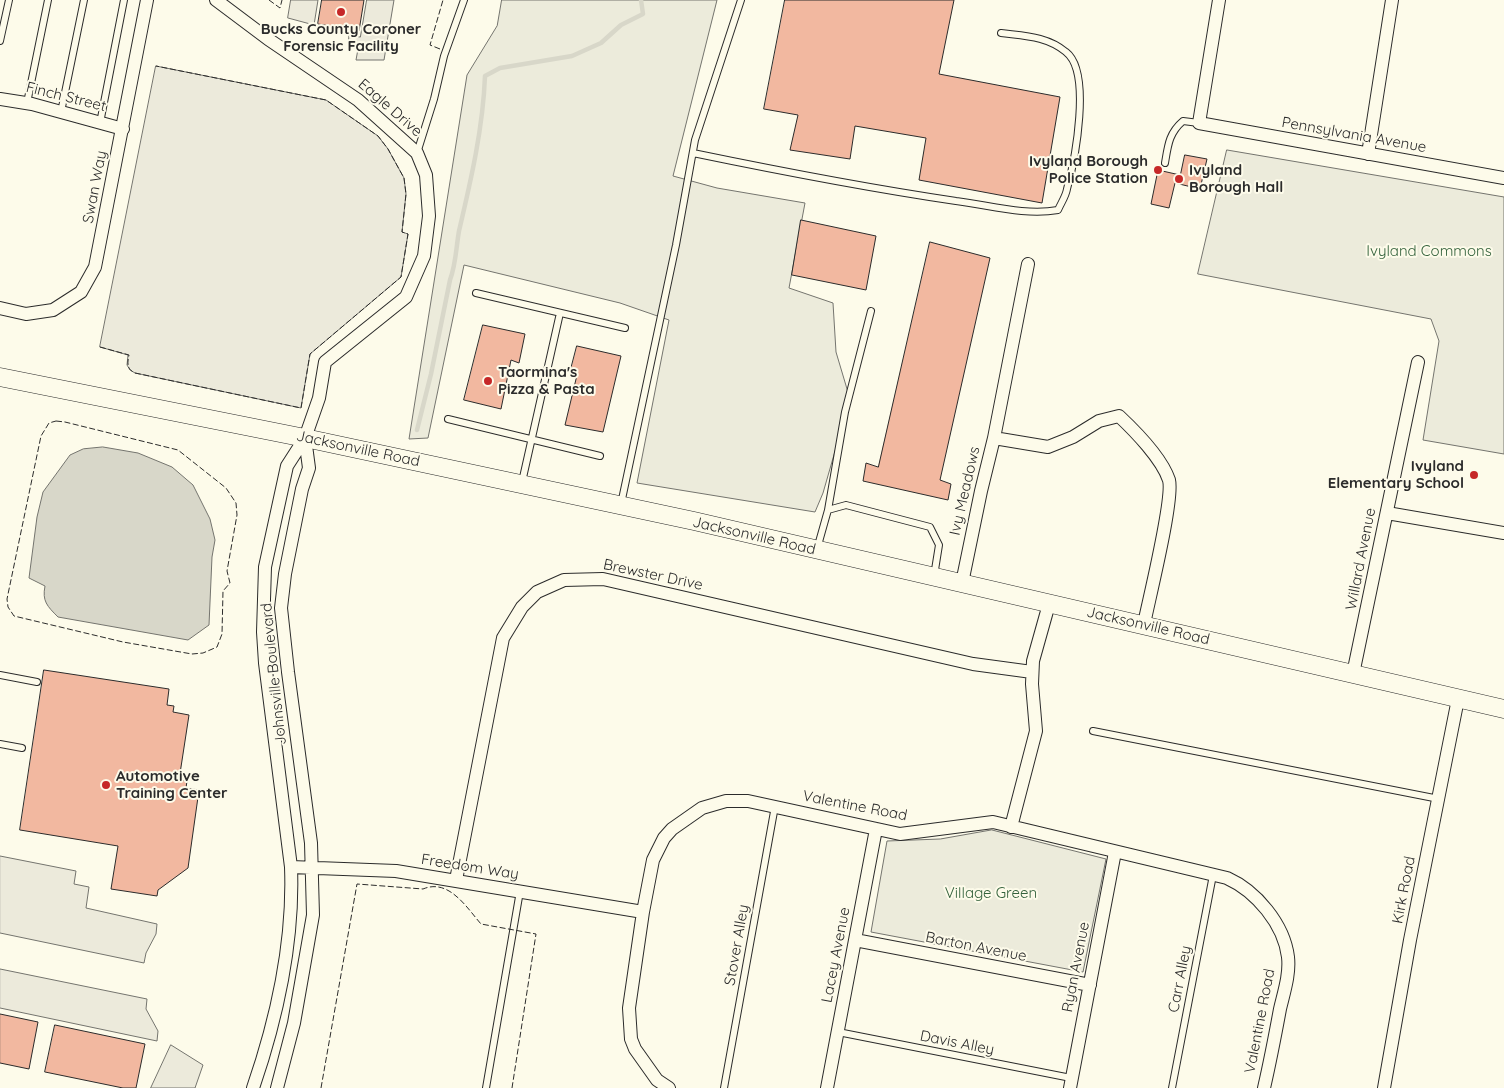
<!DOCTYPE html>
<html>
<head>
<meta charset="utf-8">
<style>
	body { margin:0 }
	canvas { display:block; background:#fdfbea }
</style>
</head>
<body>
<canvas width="1504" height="1088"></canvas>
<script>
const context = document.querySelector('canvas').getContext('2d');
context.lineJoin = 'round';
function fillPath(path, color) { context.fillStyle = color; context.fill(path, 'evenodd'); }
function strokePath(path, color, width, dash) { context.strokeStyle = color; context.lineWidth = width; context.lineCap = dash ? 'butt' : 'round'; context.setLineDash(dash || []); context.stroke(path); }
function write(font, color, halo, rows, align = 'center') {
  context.font = font + ' Quicksand,sans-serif'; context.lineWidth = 4; context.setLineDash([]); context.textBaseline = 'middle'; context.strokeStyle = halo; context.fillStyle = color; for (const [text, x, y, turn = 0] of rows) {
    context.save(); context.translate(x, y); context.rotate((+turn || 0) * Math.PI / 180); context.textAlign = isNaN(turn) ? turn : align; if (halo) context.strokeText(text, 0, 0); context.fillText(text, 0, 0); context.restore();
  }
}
const green = new Path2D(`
	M502 0H717L673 176 717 188 805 203 789 288 833 303 836 352 850 399 823 493 815 512 637 483 669 320 620 303 464 265 428 438 409 439 467 75 497 26Z
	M1227 150 1504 197V454L1423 440 1439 341 1431 319 1198 274Z
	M992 830 1106 859 1083 972 871 932 887 841 940 839Z`);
fillPath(green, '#ecebdb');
strokePath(green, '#74746e', 1);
const parking = new Path2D(`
	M291 0H318L314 25 288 18Z
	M367 0H394L384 60H356L358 49 348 46 349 35 360 37Z
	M156 66 326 100 378 136 388 149 404 178 406 194 402 232 408 234 401 277 310 354 301 408 135 373 130 370 127 365 128 355 100 347Z
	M0 856 76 871 74 884 89 887 86 908 157 924 156 934 146 953 144 963 0 933Z
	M0 969 147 999 146 1009 158 1031 157 1041 0 1008Z
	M171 1045 203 1065 195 1088H151Z`);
fillPath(parking, '#eceadb');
strokePath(parking, '#74746e', 1);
const water = new Path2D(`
	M103 447 138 453 172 467 193 485 210 519 215 540 212 557 209 625 188 640 58 617C47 606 42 601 45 586L29 578 37 517 43 492 70 455 83 449Z`);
fillPath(water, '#d8d7c9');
strokePath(water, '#74746e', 1);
strokePath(new Path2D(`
	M417 430 431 374 450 280C456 264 456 248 459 231 471 180 483 128 485 76L500 68 572 56 601 43 621 25 643 14 641 0`), '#d8d7c9', 4.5);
const building = new Path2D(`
	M322 0H364L359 31 318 24Z
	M785 0H954L939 74 1060 97 1042 203 919 180 926 138 855 126 850 159 790 150 798 115 764 109Z
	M1185 155 1207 159 1200 189 1175 183 1169 208 1151 204 1158 170 1180 175Z
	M801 220 876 236 866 290 792 275Z
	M930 242 990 258 940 480 951 484 948 500 863 481 866 463 878 467Z
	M483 325 525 334 519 363 511 360 501 409 464 400Z
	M577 346 621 356 603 432 565 425 577 375 570 373Z
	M44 670 169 689 167 705 174 706 173 712 189 715 179 780 187 781 186 788 199 790 188 868 158 890 157 896 111 889 118 846 20 830Z
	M0 1014 38 1022 29 1069 0 1063Z
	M55 1025 145 1044 136 1088H123L45 1072Z`);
fillPath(building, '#f2b8a0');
strokePath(building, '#2b2b2b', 1);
const lane = new Path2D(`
	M0 41 9 0
	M27 103 48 0
	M61 112 84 0
	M100 123 124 0
	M417 153 434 99 444 56 464 0
	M693 153C780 171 868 188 956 201 989 205 1025 216 1058 210 1061 203 1066 196 1067 189 1075 160 1092 72 1066 52 1047 36 1024 36 1001 33
	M1165 163C1168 145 1169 133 1183 121L1199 123
	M476 293 625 328
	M448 419 600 456
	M522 482 560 313
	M621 504 676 245 695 140 741 0
	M828 510 845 412 871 311
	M817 549 828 510 846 505 930 527 939 545 934 576
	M0 675 37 682
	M1093 731 1439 799
	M0 744 22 748
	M838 1032 1071 1078
	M486 1088 520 891
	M724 1088 775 806
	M1172 1088 1213 875`);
const street = new Path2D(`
	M216 0 268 39 358 100 417 153 426 175 429 216 424 256 406 297 325 362 319 398 305 438 287 466 265 567 263 632 265 663 291 867C294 942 277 1018 253 1088
	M1219 0 1199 123 1504 178
	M0 99 32 104 123 129
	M1368 154 1392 0
	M0 308 26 314 53 310 81 292 95 267 147 0
	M994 438 1028 264
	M1387 513 1504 533
	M962 583 981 491 994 438 1048 447 1073 437 1099 421 1119 416C1135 431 1162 459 1169 480 1174 499 1149 599 1144 624
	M1353 674 1418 362
	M1011 827 1036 731 1032 684 1033 661 1049 604
	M291 867 396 871 643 912
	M456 880 503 638 522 607 537 592 564 580 603 579 973 664 1032 672
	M855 940 1090 985
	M277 1088 294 1023 313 915 311 843 288 672 281 608 285 574 302 489 309 468 305 438
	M669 1088 657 1080 635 1049 631 1039 629 1008 643 912 653 860 664 838 672 829 702 808 726 801H748L900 834 993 822 1227 878C1256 891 1284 924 1288 957 1290 974 1284 992 1280 1009 1275 1036 1270 1062 1264 1088
	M827 1088 876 829
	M1070 1088 1115 852
	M1384 1088 1410 940 1458 699`);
const secondary = new Path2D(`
	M0 377 305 438 694 521 1504 709`);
strokePath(lane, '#2b2b2b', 8);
strokePath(street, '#2b2b2b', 14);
strokePath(secondary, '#2b2b2b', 19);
strokePath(lane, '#fdfbea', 6);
strokePath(street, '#fdfbea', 12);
strokePath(secondary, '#fdfbea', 18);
strokePath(new Path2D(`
	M269 0 280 8 282 0
	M440 49 430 45 443 0
	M100 347 129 355C127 364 127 369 135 373L301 408 310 354 401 277 408 234 402 232 406 194 404 178 388 149 378 136 326 100 156 66
	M56 421 65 422 178 450 226 488 236 503 237 515 227 571 230 583 223 591 222 634 217 647 203 653 192 654 123 642 14 616 8 607 7 599 41 436 49 423Z
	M321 1088 357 884 423 889C449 878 467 908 481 924L536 934 512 1088`), '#2b2b2b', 1, [6, 2.5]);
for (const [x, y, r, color] of [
	[341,12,5,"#c62828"],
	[1158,170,5,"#c62828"],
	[1179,179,5,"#c62828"],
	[488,381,5,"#c62828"],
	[1474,475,5,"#c62828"],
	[106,785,5,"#c62828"]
]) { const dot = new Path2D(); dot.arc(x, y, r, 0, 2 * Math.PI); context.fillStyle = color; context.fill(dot); strokePath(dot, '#fdfbea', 2); }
write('bold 15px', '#2b2b2b', '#fdfbea', [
	["Bucks County Coroner",341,29,"center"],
	["Forensic Facility",341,46,"center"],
	["Ivyland Borough",1148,161,"right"],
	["Police Station",1148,178,"right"],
	["Ivyland",1189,170],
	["Borough Hall",1189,187],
	["Taormina's",498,372],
	["Pizza & Pasta",498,389],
	["Ivyland",1464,466,"right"],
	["Elementary School",1464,483,"right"],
	["Automotive",116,776],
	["Training Center",116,793]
], 'left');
write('15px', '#2b2b2b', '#fdfbea', [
	["Finch Street",66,97,14],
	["Eagle Drive",390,108,41],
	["Pennsylvania Avenue",1354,135,10],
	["Swan Way",95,187,-79],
	["Jacksonville Road",358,449,12],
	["Ivy Meadows",965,491,-77],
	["Jacksonville Road",754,536,13],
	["Willard Avenue",1361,559,-79],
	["Brewster Drive",653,575,12],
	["Jacksonville Road",1148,626,13],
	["Johnsville Boulevard",274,674,-96],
	["Valentine Road",855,806,11],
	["Freedom Way",470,867,9],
	["Kirk Road",1404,890,-79],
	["Stover Alley",737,945,-80],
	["Barton Avenue",976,947,11],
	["Lacey Avenue",836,955,-79],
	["Ryan Avenue",1076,967,-79],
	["Carr Alley",1180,979,-79],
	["Valentine Road",1260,1021,-79],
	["Davis Alley",957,1043,11]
]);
write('15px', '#34623c', '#fdfbea', [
	["Ivyland Commons",1429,251],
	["Village Green",991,893]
]);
</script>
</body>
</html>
